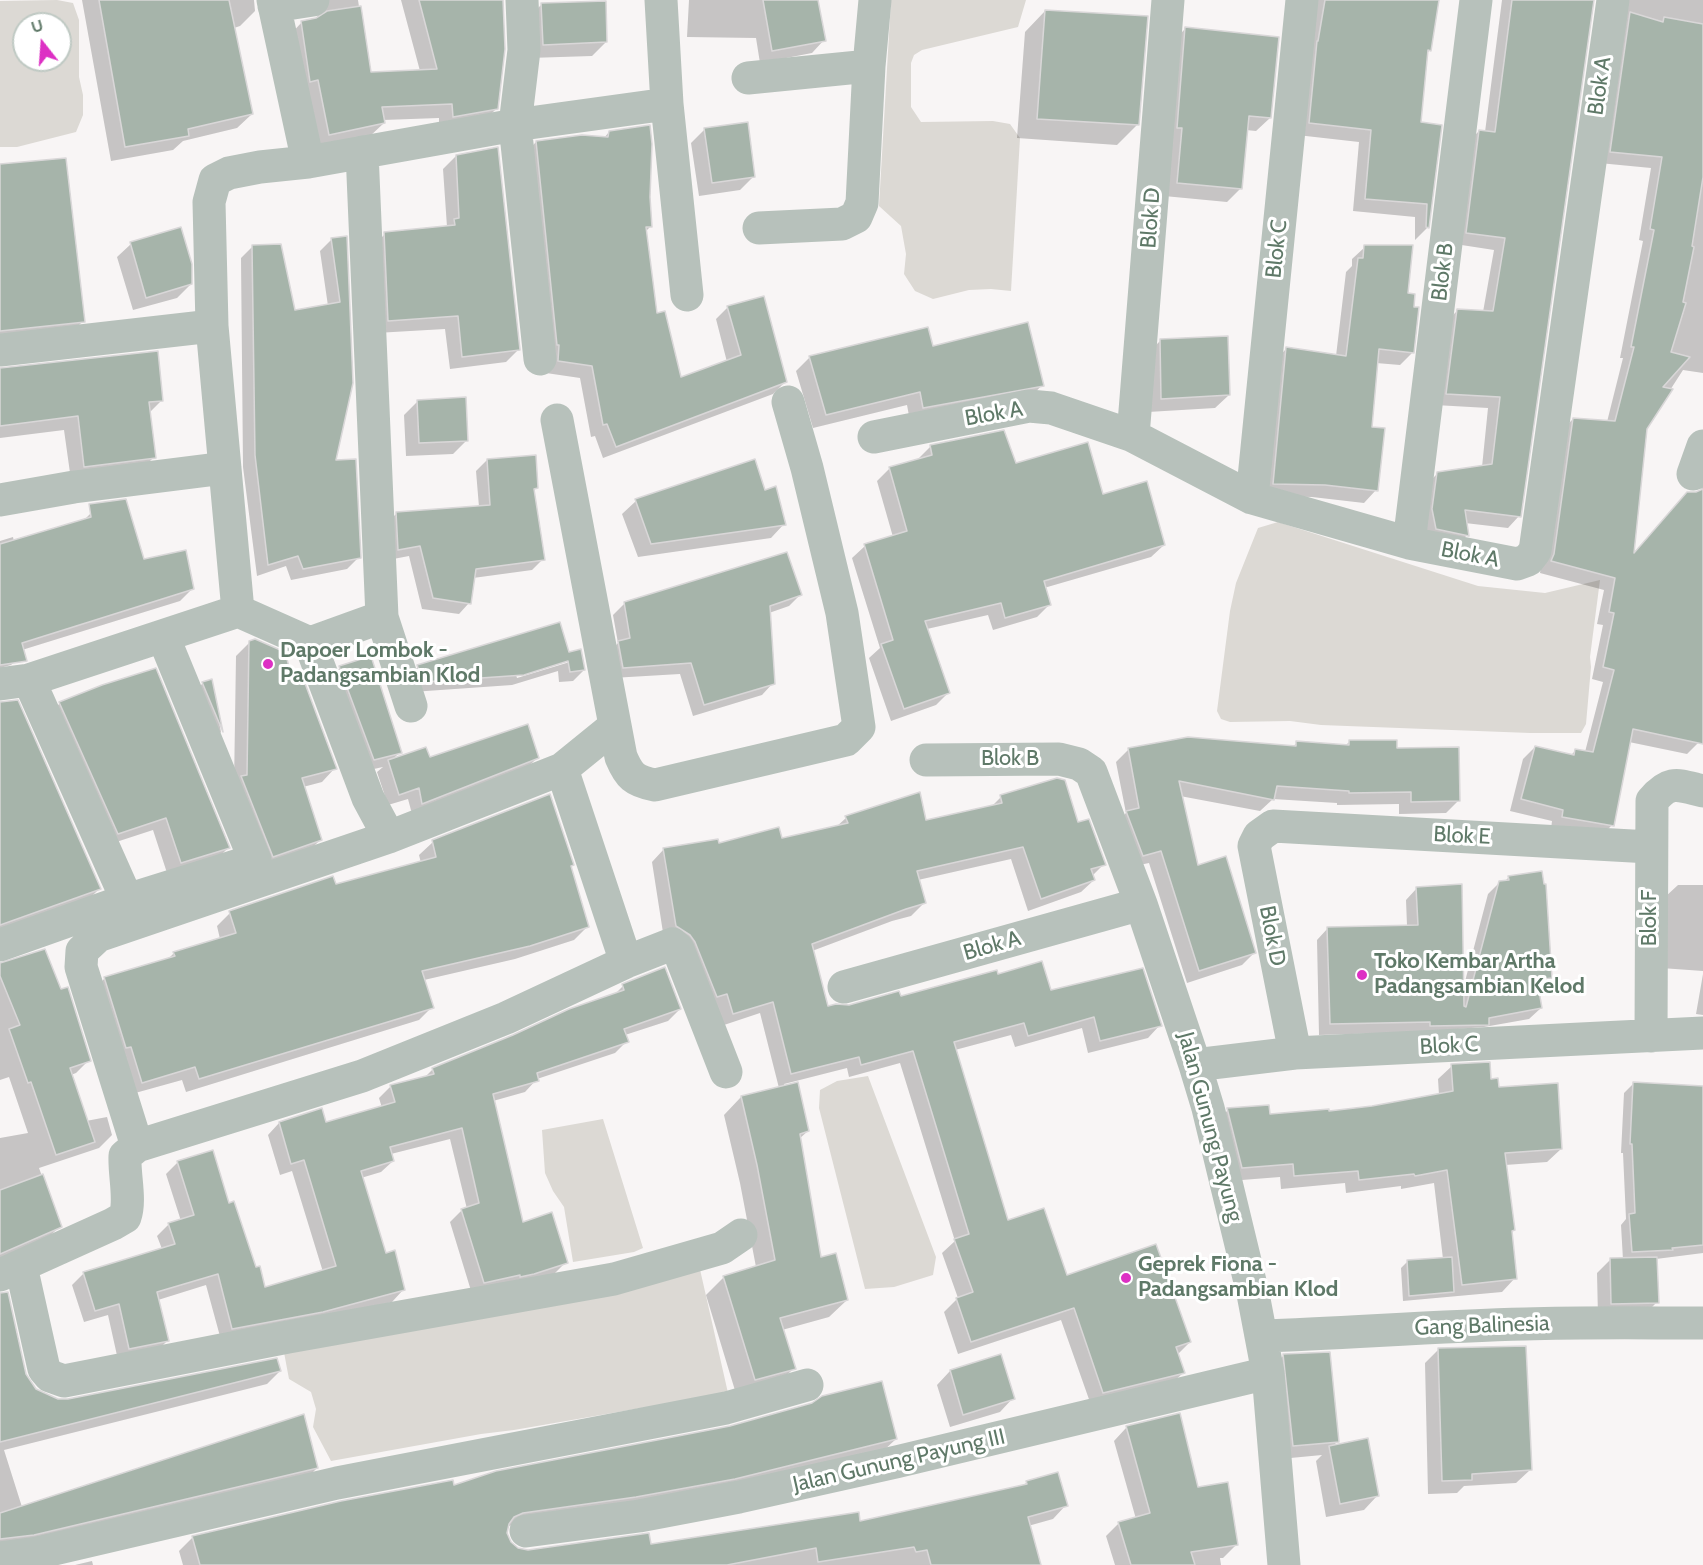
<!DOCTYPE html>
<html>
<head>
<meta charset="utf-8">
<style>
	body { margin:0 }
	#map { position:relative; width:1703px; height:1565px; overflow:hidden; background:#f8f5f5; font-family:Cabin,sans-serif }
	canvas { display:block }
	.north { position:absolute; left:12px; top:12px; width:60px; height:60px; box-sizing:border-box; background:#fff; border:2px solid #bfc9c3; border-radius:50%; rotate:343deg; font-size:16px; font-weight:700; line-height:24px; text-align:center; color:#5f7968 }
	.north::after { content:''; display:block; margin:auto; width:21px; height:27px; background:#dd30c4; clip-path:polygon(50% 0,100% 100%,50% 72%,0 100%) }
</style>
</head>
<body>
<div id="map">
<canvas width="1703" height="1565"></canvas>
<div class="north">U</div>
</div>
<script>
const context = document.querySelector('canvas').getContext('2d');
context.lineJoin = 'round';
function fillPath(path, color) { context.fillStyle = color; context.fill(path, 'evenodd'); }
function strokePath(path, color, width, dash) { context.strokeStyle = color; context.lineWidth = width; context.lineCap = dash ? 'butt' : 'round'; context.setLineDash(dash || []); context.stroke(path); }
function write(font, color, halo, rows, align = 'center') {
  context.font = font + ' Cabin,sans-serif'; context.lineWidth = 6; context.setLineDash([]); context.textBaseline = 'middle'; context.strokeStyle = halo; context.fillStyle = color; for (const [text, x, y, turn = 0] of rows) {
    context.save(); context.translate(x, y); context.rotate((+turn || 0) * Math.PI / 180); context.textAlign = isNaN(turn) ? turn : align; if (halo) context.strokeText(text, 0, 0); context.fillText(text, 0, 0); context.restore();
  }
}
fillPath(new Path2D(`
	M57 0 73 3 79 20V77L83 95V115L76 132 17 147H0V1ZM24 24H60V60H24Z
	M891 0H1026L1018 27 922 50 914 55 911 63V107L921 122 993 121 1010 124 1020 138 1011 291 991 289 969 290 933 299 915 291 904 274 906 254 901 226 879 206Z
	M1278 522 1478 586 1545 593 1600 580 1590 657 1591 667 1586 724 1581 733H1530L1321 725 1290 721 1230 722 1221 719 1217 711 1230 611 1236 583 1258 528Z
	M868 1076 936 1257 933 1275 894 1287 865 1289 819 1108 820 1090 837 1081Z
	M603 1119 643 1248 634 1252 573 1262 564 1207 553 1191 545 1173 542 1130Z
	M699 1265 728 1393 514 1430 481 1434 331 1461 313 1427 316 1409 311 1392 289 1379 283 1347Z`), '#dcd9d4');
fillPath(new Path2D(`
	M82 0H254L255 11 240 26 234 28 252 114 237 128 183 141 173 150 111 161Z
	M310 0H358L369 74 420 71 401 0H502L497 108 482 123 439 131V118L383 120 384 123 369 137 315 148 288 37 302 22 317 18 318 13Z
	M689 0H817L824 40 812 53 760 63 756 38 687 37Z
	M1315 0H1437L1430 50 1426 54 1419 123 1440 126 1428 227 1415 240V217L1353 211 1359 142 1297 135Z
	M1502 0H1593L1519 516 1508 528 1465 523 1467 535 1456 547 1424 541 1425 486 1437 474 1482 467 1488 408 1435 405 1445 323 1457 311 1483 312 1494 250 1455 244 1467 143 1479 131 1485 132Z
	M1615 0H1703V373L1683 370 1645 429 1633 555 1700 493 1703 483V743L1699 742 1687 754 1629 742 1612 825 1600 837 1551 829 1552 821 1510 811 1523 759 1535 747 1570 756 1576 750 1585 752 1603 682 1592 679 1603 625 1597 624 1604 590 1540 573 1561 431 1573 419 1607 422 1623 358H1620L1643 241 1639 240 1651 168 1599 163Z
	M542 4 606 42 592 56 529 58 528 18Z
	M1045 11 1138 124 1117 145 1017 138 1025 32Z
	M1185 29 1270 118 1256 131 1246 130 1241 188 1227 202 1164 196 1172 42Z
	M705 129 754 176 740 190 699 196 691 143Z
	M609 132 648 197 651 226 645 232 656 315 680 379 727 362 716 319 728 307 785 382 773 394 603 458 595 436 591 437 580 378 546 373 524 155 536 142 604 138Z
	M456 156 519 349 506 362 450 369 445 329 376 333 372 247 385 234 447 227 443 169Z
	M0 165 83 321 69 335 0 343Z
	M345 238 335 461 359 557 347 569 291 580 286 566 257 576 243 467 241 258 253 246 293 312 328 306 320 251 332 239Z
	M131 244 191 284 177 298 133 310 117 257Z
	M1365 247 1406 295 1412 353 1400 365 1376 363 1371 428 1376 490 1364 503 1312 497 1261 496 1274 362 1286 349 1336 356 1346 272 1352 266V259Z
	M1160 341 1229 395 1215 408 1148 412 1147 354Z
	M932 348 1042 385 1029 399 910 421 907 405 813 428 796 371 810 357Z
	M0 370 162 400 149 413 154 457 140 471 71 480 64 430 0 438Z
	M418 401 467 440 453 454 406 456 404 415Z
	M931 446 1015 465 1102 496 1164 545 1151 557 1044 588 1049 605 1037 617 993 630 988 615 927 629 949 692 936 705 891 721 869 658 880 648 852 558 865 546 893 537 877 481 890 468 918 459Z
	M487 460 536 488 533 491 543 559 532 570 473 578 469 603 459 614 422 609 409 556 388 560 386 524 397 513 479 507 476 471Z
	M754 461 764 491 784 524 771 538 638 557 622 514 636 501Z
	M91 513 143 561 192 589 180 601 22 650 23 653 11 665 0 668V541L13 537 14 542 84 520Z
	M800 595 789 606 769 613 773 683 762 695 693 716 680 674 612 678 608 654 618 643 613 615 625 603Z
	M250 642 292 683 335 768 322 782 303 787 320 840 307 853 259 869 234 785 236 656Z
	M568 654 584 670 573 681 559 682 558 671 512 685 412 692 407 677 418 667ZM572 659 573 661 517 678 516 675Z
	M370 658 400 752 393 759 537 758 526 769 412 814 408 799 388 805 377 772 383 767 360 772 326 681 340 668Z
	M211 681 221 732 209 744 189 697 203 683Z
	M60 703 228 848 215 861 168 876 153 830 104 846 47 717Z
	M0 707 99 889 88 900 0 931Z
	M1350 741 1395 750 1458 801 1446 813 1399 814V804L1337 805V803L1273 799 1260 811 1180 796 1197 867 1254 953 1242 965 1187 983 1149 863 1130 867 1114 825 1126 813 1116 762 1129 749 1292 747 1297 743 1345 746Z
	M1001 797 1077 824 1104 864 1092 876 1094 880 1081 892 1028 911 1011 859 918 880 924 903 911 916 892 921 812 951 827 1008 849 1007 900 998 997 976 1160 1025 1148 1038 1088 1053 1082 1028 1015 1047 1011 1035 955 1050 1008 1222 1066 1277 1190 1342 1177 1355 1183 1373 1170 1385 1091 1405 1061 1320 958 1354 944 1312 958 1298 942 1253 955 1241 900 1063 849 1077 847 1068 784 1084 808 1131 799 1139 820 1259 847 1300 829 1317 782 1330 794 1368 776 1386 737 1397 706 1295 724 1277 756 1267 740 1183 724 1115 741 1097 779 1088 760 1013 721 1026 664 939 652 862 664 849 781 840 836 827 846 818 925 822 991 807Z
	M433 842 569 867 588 926 574 940 515 959 424 980 432 1007 419 1020 186 1092 182 1080 128 1095 91 992 105 978 167 960 174 953 220 939 217 926 230 913 421 863 419 855Z
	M1509 877 1550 977 1537 989 1541 1008 1529 1019 1484 1027 1419 1032 1319 1035 1317 940 1328 928 1407 926 1406 900 1417 888 1463 989 1488 894 1500 882H1504Z
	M1678 885H1703V971L1661 968 1665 897Z
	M0 964 89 1060 76 1073 71 1075 86 1121 107 1117 112 1135 99 1148 39 1168 60 1226 47 1239 0 1260V1138L28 1133 9 1077 0 1080Z
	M1703 974V1015L1696 1014Z
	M623 986 680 1009 668 1021 625 1035 627 1041 615 1053 537 1079 525 1092 493 1101 522 1224 566 1262 554 1274 472 1294 450 1222 462 1210 467 1209 450 1139 391 1154 393 1161 381 1172 361 1178 385 1255 403 1290 392 1302 317 1321 221 1340 206 1285 158 1300 167 1341 155 1353 118 1360 108 1315 84 1322 72 1285 84 1273 162 1249 157 1236 169 1224 181 1221 166 1174 178 1162 228 1205 264 1288 323 1272 292 1171 280 1175 268 1135 279 1123 325 1124 382 1108 379 1098 391 1086 424 1078 433 1069 613 996Z
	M1452 1066 1489 1080 1561 1149 1547 1162 1505 1165 1514 1230 1511 1233 1515 1278 1502 1292 1403 1301 1401 1268 1408 1261 1443 1259 1434 1183 1401 1189V1186L1346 1193 1345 1183 1281 1189 1280 1177 1229 1181 1215 1123 1228 1110 1269 1115 1328 1113 1439 1095 1438 1079Z
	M1634 1083 1703 1088V1253L1656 1259 1657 1302 1643 1316 1598 1317 1597 1273 1610 1260H1623L1621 1225 1626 1219 1623 1153H1621L1624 1093Z
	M0 1307 24 1374 35 1390 57 1400 68 1401 280 1371 267 1384 4 1450 22 1507 317 1468 304 1481 0 1550Z
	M1439 1349 1530 1470 1516 1483 1464 1486 1457 1493 1428 1494 1425 1363Z
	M1284 1355 1338 1441 1332 1447 1377 1496 1364 1510 1326 1517 1316 1461 1322 1455 1280 1459 1270 1369Z
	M950 1371 1013 1398 1000 1412 950 1427 937 1385Z
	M1178 1415 1197 1489 1236 1545 1223 1558H1220L1221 1565H1115L1106 1536 1119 1523 1136 1519 1114 1441 1126 1428Z
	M896 1439 882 1452 621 1510 508 1526 506 1533 510 1543 518 1549 528 1551 650 1546 859 1523 1022 1487 1027 1482 1066 1505 1053 1519 1028 1526 1039 1565H183L179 1551 192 1538 341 1503 453 1487Z
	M92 1561 93 1565H75Z`), '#0003');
const building = new Path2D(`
	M99 0H229L253 114 188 129 189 136 125 147Z
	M419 0H503L505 49 498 109 453 117 452 104 382 107 385 123 329 135 318 80 310 82 301 21 316 18 327 11 361 6 371 72 437 69Z
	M763 0H818L826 41 772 51Z
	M1325 0H1439L1431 51 1428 50 1421 122 1442 125 1429 228 1426 227 1427 204 1365 199 1371 130 1309 123 1317 41H1318Z
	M1512 0H1594L1521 517 1465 510 1469 536 1436 529 1432 509 1437 472 1492 464 1500 397 1446 394 1457 309 1493 311 1505 238 1466 233 1479 130 1495 132Z
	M606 1 607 42 543 45 541 3Z
	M1045 10 1148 16 1139 125 1037 119Z
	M1630 12 1663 22 1664 17 1703 24V177L1692 246 1694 247 1683 302 1686 303 1671 352 1690 357 1663 387 1673 389 1647 429 1634 553 1687 492H1696L1703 489V744L1633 729 1614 826 1562 817 1563 810 1521 799 1535 746 1574 755 1575 749 1593 752 1614 670 1603 667 1614 613 1609 612 1615 578 1551 561 1554 554 1573 418 1615 421 1634 347H1631L1654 230 1650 229 1662 157 1610 152Z
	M1185 27 1279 37 1271 118 1249 116 1242 189 1177 183 1182 128H1177Z
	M748 122 755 177 712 183 704 128Z
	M650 125 652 144 650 197 652 227H646L657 313 665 311 681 377 741 355 727 306 764 296 787 382 616 447 607 424 603 425 592 366 558 361 559 345H557L536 141 582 135 608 137 609 131Z
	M498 147 520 350 462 357 458 316 388 321 384 232 455 225 454 219 459 218 456 155Z
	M66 158 85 322 0 331V164Z
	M181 227 192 264V284L146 298 130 242Z
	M347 236 353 383 336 460 356 459 361 558 303 569 298 556 268 565 255 455 252 245 281 244 295 310 340 302 331 238Z
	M1364 245H1413L1408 293 1415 294 1414 307H1419L1414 353 1379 349 1372 427 1385 428 1378 491 1325 485 1273 484 1286 347 1346 356 1358 258H1363Z
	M1028 322 1044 386 923 408 920 392 826 415 809 356 928 327 933 346Z
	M1228 336 1230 395 1161 399 1160 339Z
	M158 351 163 401 149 402 156 458 84 467 78 416 0 426V368Z
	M466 397 468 441 419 443 417 400Z
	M1004 430 1016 463 1088 442 1103 494 1147 481 1165 545 1044 581 1051 605 1005 618 1001 603 925 621 950 693 904 709 881 644 893 640 864 544 907 531 889 467 932 455 930 445Z
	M536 455 538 488 534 489 545 560 476 569 471 604 433 598 420 546 398 550 396 512 490 505 487 459Z
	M755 459 765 490 776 486 786 525 651 544 635 499Z
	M126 499 144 559 186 550 194 589 22 643 27 661 0 665V544L91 517 89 504Z
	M787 552 802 595 770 606 775 684 704 705 691 663 623 668 618 641 630 638 624 602Z
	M560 622 569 652 581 649 585 670 570 672 568 661 524 675 423 682 417 665Z
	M255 639 285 652 293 681 303 678 337 769 302 778 322 840 273 857 241 776 247 775 249 641Z
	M371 656 402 753 374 760 339 666Z
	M156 668 230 848 181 863 166 818 118 834 59 702 102 685Z
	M212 679 223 732 202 682Z
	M18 700 101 889 0 925V702Z
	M528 724 539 758 422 804 419 788 399 795 388 760 426 747 430 757Z
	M1188 737 1296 746V741L1349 745V740H1397V748L1459 747 1460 801 1411 802V792L1349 793V791L1277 786 1274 800 1179 781 1198 865 1226 856 1256 953 1199 971 1161 851 1143 856 1126 811 1139 808 1128 748Z
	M1057 778 1065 780 1078 822 1089 819 1106 865 1091 869 1095 880 1041 899 1023 847 917 871 926 903 906 909 812 944 828 1006 836 1004 849 1005 899 991 901 996 997 970 998 974 1042 961 1051 990 1143 968 1162 1026 1100 1041 1094 1017 1028 1036 1024 1023 954 1042 1008 1220 1044 1208 1067 1275 1156 1244 1191 1342 1176 1347 1185 1373 1103 1393 1074 1308 971 1342 956 1298 973 1292 954 1239 969 1234 913 1051 861 1065 859 1057 791 1074 773 1002 733 1014 727 994 717 997 695 942 690 935 676 926 663 848 718 839 719 843 779 827 782 838 848 823 845 816 920 792 926 820 1002 803 1000 795Z
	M550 794 574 865 571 866 589 927 530 946 422 971 434 1008 199 1079 195 1067 142 1083 131 1047 126 1048 104 977 175 956 173 952 236 933 229 911 333 876 336 884 436 857 432 840Z
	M1542 871 1544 884H1546L1552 978 1537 980 1542 1008 1489 1018V1025L1430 1026V1022L1330 1024 1327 927 1418 925 1416 887 1462 884 1464 1006 1466 1007 1499 881 1509 880 1508 876Z
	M45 949 61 989 68 987 91 1061 70 1068 95 1142 56 1155 31 1082 28 1083 9 1029 20 1025 0 976V963Z
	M665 967 681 1009 624 1029 629 1042 537 1073 539 1081 493 1094 523 1222 552 1212 568 1263 534 1274 520 1277V1275L484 1283 461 1209 479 1203 462 1128 390 1147 394 1161 361 1171 386 1253 395 1250 405 1290 323 1312 232 1329 218 1274 157 1292 169 1341 129 1349 119 1304 95 1311 83 1272 175 1244 168 1223 194 1215 177 1161 213 1150 229 1203 234 1201 256 1267 260 1266 265 1287 336 1266 304 1160 291 1164 279 1122 322 1108 326 1122 395 1102 390 1085 434 1074 432 1068 513 1035 569 1009 624 990 622 984Z
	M1490 1062 1491 1079 1498 1078 1499 1087 1558 1083 1562 1149 1505 1153 1515 1230 1512 1231 1517 1279 1462 1285 1447 1170 1415 1176 1414 1174 1359 1180 1358 1171 1294 1176 1293 1164 1242 1168 1227 1108 1269 1105 1270 1114 1329 1109V1111L1372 1106 1453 1091 1451 1064Z
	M798 1082 809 1131 800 1134 821 1257 836 1253 848 1300 780 1318 796 1369 755 1380 723 1276 775 1260 757 1165 741 1096Z
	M1633 1082 1703 1086V1245L1672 1248 1673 1250 1632 1252 1629 1214 1635 1213 1632 1144H1630Z
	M43 1174 62 1227 0 1254V1190Z
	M1452 1257 1454 1292 1409 1296 1407 1260Z
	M1657 1257 1659 1303 1611 1304 1610 1258Z
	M8 1292 26 1374 36 1389 58 1399H68L277 1358 281 1371 0 1442V1293Z
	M1526 1346 1532 1470 1472 1474V1480L1442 1481 1438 1348Z
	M1330 1352 1339 1442 1293 1446 1283 1354Z
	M1001 1354 1015 1399 963 1415 950 1370Z
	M882 1381 897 1439 735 1479 636 1497 523 1513 514 1517 509 1524 507 1533 511 1542 518 1548 528 1550 649 1533 651 1544 859 1512 860 1521 1027 1484 1026 1481 1058 1472 1068 1506 1028 1517 1041 1565H931L927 1550 916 1552 914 1547 818 1562 816 1548 727 1565H200L192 1536 341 1501 453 1480 454 1485 496 1471 730 1426 812 1403 822 1396Z
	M1180 1413 1198 1487 1228 1482 1238 1545 1191 1552 1195 1565H1131L1118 1522 1150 1513 1126 1426Z
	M304 1414 318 1468 34 1535 0 1539V1513Z
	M1368 1438 1379 1496 1340 1504 1329 1446Z`);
fillPath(building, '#a6b4aa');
strokePath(building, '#d9d7d8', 1.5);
strokePath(new Path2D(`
	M273 0 308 162
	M522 0 524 50 515 125 540 359
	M661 0 667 104 687 295
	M274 6 313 0
	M748 78 869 66
	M362 152 382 617 411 706
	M759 228 842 224 856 217 862 203 869 66 875 0
	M0 350 212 326
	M557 420 621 757C629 776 634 781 655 785L846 740 859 727 842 613 807 468 788 402
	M1133 436 1168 0
	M874 437 1029 406 1051 408 1133 436 1252 498 1409 543 1517 564 1528 560 1535 551 1613 0
	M1693 474 1703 446
	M1252 498 1302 0
	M0 500 74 487 225 468
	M1409 543 1476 0
	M238 611 212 326 209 202 215 180 229 173 260 167 308 162 515 125 667 104
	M310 643 368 798 389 837
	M29 680 127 900
	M0 684 29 680 238 611 310 643 382 617
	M926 760 1059 759 1079 764 1091 772 1141 904 1195 1065 1208 1108 1253 1294 1268 1373 1284 1565
	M562 769 626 962
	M0 945 127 900 255 860 163 636
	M844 987 1141 904
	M1651 1036 1652 801C1670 779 1678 785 1703 791
	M1295 1053 1254 846 1259 836 1273 826 1650 847
	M1195 1065 1295 1053 1703 1033
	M137 1146 81 967 82 951 98 936 389 837 562 769 615 726
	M21 1266 44 1369 50 1376 64 1381 288 1337 614 1279 722 1248 741 1235
	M0 1275 113 1224 125 1217C131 1200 124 1175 125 1156L137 1146 362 1076 506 1018 626 962 672 944 678 949 726 1072
	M1261 1336C1349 1333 1437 1326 1525 1324 1584 1322 1644 1323 1703 1323
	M526 1531 639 1516 739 1497 896 1462 1268 1373
	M0 1558 37 1553 337 1483 726 1408 807 1385`), '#b7c1bb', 33);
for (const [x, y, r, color] of [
	[268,664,6,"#dd30c4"],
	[1362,975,6,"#dd30c4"],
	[1126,1278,6,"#dd30c4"]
]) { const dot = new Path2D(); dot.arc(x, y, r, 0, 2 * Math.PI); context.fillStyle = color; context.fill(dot); strokePath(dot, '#fff', 2); }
write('22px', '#5f7968', '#fff', [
	["Blok A",1600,86,-82],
	["Blok D",1151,218,-86],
	["Blok C",1277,249,-84],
	["Blok B",1443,272,-83],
	["Blok A",994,414,-10],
	["Blok A",1470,555,11],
	["Blok B",1010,759],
	["Blok E",1462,836,3],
	["Blok F",1650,918,-90],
	["Blok D",1272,936,79],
	["Blok A",992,946,-16],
	["Blok C",1449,1046,-3],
	["Jalan Gunung Payung",1210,1127,75],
	["Gang Balinesia",1482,1326,-2],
	["Jalan Gunung Payung III",899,1461,-13]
]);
write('bold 22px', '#5f7968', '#fff', [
	["Dapoer Lombok -",280,651],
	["Padangsambian Klod",280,676],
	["Toko Kembar Artha",1374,962],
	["Padangsambian Kelod",1374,987],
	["Geprek Fiona -",1138,1265],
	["Padangsambian Klod",1138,1290]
], 'left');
</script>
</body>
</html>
